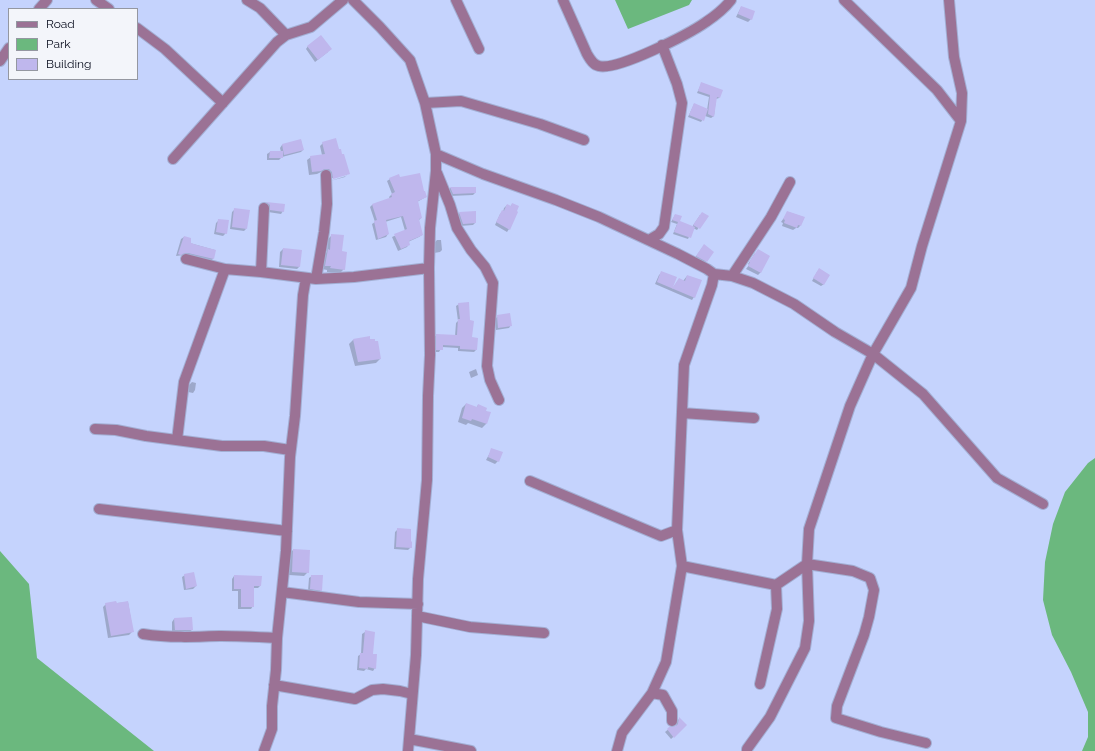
<!DOCTYPE html>
<html>
<head>
<meta charset="utf-8">
<style>
	body { margin:0 }
	#map { position:relative; width:1095px; height:751px; overflow:hidden; background:#c5d3fd; font-family:Raleway,sans-serif }
	canvas { display:block }
	.legend { position:absolute; left:8px; top:8px; width:130px; height:72px; box-sizing:border-box; background:#f3f5fa; border:1px solid #9497a1; margin:0; padding:5px 7px; list-style:none; font-size:12px; color:#060a1b }
	.legend li { display:flex; align-items:center; gap:8px; height:20px }
	.legend b { width:20px; border:1px solid #9497a1 }
</style>
</head>
<body>
<div id="map">
<canvas width="1095" height="751"></canvas>
<ul class="legend">
<li><b style="height:5px;background:#9b7295"></b>Road</li>
<li><b style="height:11px;background:#6bb87e"></b>Park</li>
<li><b style="height:11px;background:#bfb7ed"></b>Building</li>
</ul>
</div>
<script>
const context = document.querySelector('canvas').getContext('2d');
context.lineJoin = 'round';
function fillPath(path, color) { context.fillStyle = color; context.fill(path, 'evenodd'); }
function strokePath(path, color, width, dash) { context.strokeStyle = color; context.lineWidth = width; context.lineCap = dash ? 'butt' : 'round'; context.setLineDash(dash || []); context.stroke(path); }
fillPath(new Path2D(`
	M615 0H692L689 5 628 29Z
	M1095 458V751H1082L1088 737V712L1071 672 1052 635 1043 600 1045 562 1053 524 1065 492 1088 463Z
	M0 551 29 584 37 658 154 751H0Z`), '#6bb87e');
fillPath(new Path2D(`
	M741 7 751 19 748 22 736 17Z
	M308 46 328 52 315 62 306 49Z
	M701 84 721 91 719 98 716 99 714 116 711 118 705 116 701 122 688 117 694 104 707 110 709 97 697 93Z
	M301 140 303 150 301 152 282 157 279 160H267V154L270 152H281L280 148 282 145Z
	M323 143 338 151 342 155 348 173 345 177 330 181 346 176V174L329 179 325 172H321L317 174 309 175 307 160 311 157 322 155 320 146Z
	M390 179H400L423 192 426 197 417 202 421 218 418 221 422 235 419 237 408 242 409 244 407 247 398 251 392 237 405 231 401 217 385 222 388 234 386 237 376 240 372 224 375 222 370 207 372 205 390 199 389 197 392 194 387 181Z
	M450 188H475V193L473 195 450 196 448 191Z
	M266 203 284 205 283 211 281 214 268 212 264 205Z
	M512 204 509 229 507 232 495 225 500 214 503 212 504 208 507 205 510 207Z
	M235 209 246 229 244 231 230 229 232 212Z
	M788 212 803 217 800 226 798 228H796L793 230 782 226 783 223 781 222Z
	M459 213 475 223 473 225 460 226 457 216Z
	M675 215 679 222 692 227 700 215 707 216 697 230 693 228 688 239 673 234 677 224 671 222Z
	M219 220 226 233 223 236 214 234 216 223Z
	M332 235 341 252 344 269 340 273 327 272V270L322 269 324 254 327 252 328 239Z
	M184 237 190 243 215 250 213 259 210 261 184 255 176 256 181 239Z
	M437 240H441L442 250 440 252 434 253V243Z
	M702 248 706 261 704 264 694 259Z
	M283 249 300 266 297 269 279 267 280 252Z
	M755 253 761 272 758 275 746 269 749 265 748 264Z
	M662 272 675 278 672 289 677 282 683 281 687 276 694 297 692 300 655 284 659 275Z
	M817 272 824 284 821 286 812 281Z
	M459 304 476 350 474 352 458 351V348L442 347 439 352H434V337L437 335 455 336 456 323 458 321 456 306Z
	M498 316 511 325 509 328 496 330 495 319Z
	M369 337 380 359 376 363 355 366 349 344 353 340Z
	M476 369 478 375 471 378 469 372Z
	M192 382 196 383 195 390 193 393 188 392 189 385Z
	M466 404 476 408 478 405 485 411 490 413 486 424 482 428 468 423 466 425 458 422 462 408Z
	M492 449 498 461 495 464 486 460Z
	M398 529 411 547 408 550 394 549 395 532Z
	M293 550 308 572 304 576 289 575V554Z
	M185 575 196 586 193 589 184 590 182 577Z
	M234 576 260 586 258 588H253V606L251 609H238V591H232V579Z
	M312 576 321 590 319 593 308 591 309 578Z
	M128 602 133 631 129 635 108 638 103 607 106 604Z
	M191 618 192 630 189 632H172V622L174 619Z
	M365 632 375 668 373 671 366 669 364 671 357 670 358 656 361 654 362 634Z
	M679 719 686 725 671 739 665 732 670 728 676 727 677 721Z`), '#0003');
fillPath(new Path2D(`
	M741 6 755 11 752 20 738 14Z
	M321 35 332 49 318 60 307 46Z
	M701 82 723 90 720 98 717 97 714 117 708 114 710 95 698 91Z
	M694 103 708 109 704 121 689 115Z
	M336 138 339 149H341L342 154H344L350 174 333 179 332 172 329 169H325L321 171 312 172 310 156 325 154 322 142Z
	M301 139 304 150 284 155 282 144Z
	M270 151H283V158H269Z
	M420 173 424 191H425L427 197 418 201 422 218 419 219 423 235 409 241 410 245 401 249 394 234 407 229 403 216 386 220 389 234 378 239 374 221 377 220 372 204 392 197 391 194 395 192 389 178 399 174 400 177Z
	M450 187H476V193L453 194Z
	M266 202 285 204 284 212 270 210V205Z
	M512 203 519 206 517 211 518 212 510 230 496 222 502 210 504 211 507 204 511 206Z
	M234 208 250 210 247 229 232 227Z
	M476 211V223L463 224 459 212Z
	M787 211 805 217 801 226 798 225 797 228 784 223 785 220 783 219Z
	M702 212 709 216 700 229 693 225Z
	M675 214 682 216 680 221 695 227 691 238 674 232 678 222 672 220Z
	M218 219 229 220 227 234 216 232Z
	M331 234 344 235 342 251 347 252 345 270 330 268 331 266H325L328 249 330 250Z
	M184 236 191 238V243L197 245 216 250 214 259 188 253 181 255 178 254Z
	M704 244 714 252 707 262 696 256Z
	M283 248 302 250 300 267 281 265Z
	M758 249 770 256 761 273 748 266 750 262H749Z
	M819 268 830 275 824 285 813 278Z
	M661 271 677 277 673 287 679 278 685 281 687 275 702 280 695 298 657 282Z
	M469 302 470 320 474 321 472 337 478 338 477 350 460 349V346L443 345V350H436V334L457 335 458 319H460L458 303Z
	M510 313 512 326 498 328 497 315Z
	M370 336V339H375V341H378L381 359 358 362 353 339Z
	M466 403 477 407 478 404 487 408 486 411 491 412 487 424 472 419 471 421 462 418Z
	M491 448 503 452 499 462 488 457Z
	M397 528 411 529V541L412 542V548L396 547Z
	M293 549 310 550 309 573 292 572Z
	M194 572 197 586 186 589 184 574Z
	M234 575 262 576 261 586H254V607H241V589H234Z
	M311 575H323L322 591 310 589Z
	M116 601 117 603 128 601 134 632 111 636 105 603Z
	M192 617 193 630H175L174 618Z
	M365 630 375 632 373 654H377L376 669 368 667V669L359 668 360 653H363Z
	M679 717 687 725 674 738 667 729 669 727 676 726 678 724Z`), '#bfb7ed');
const street = new Path2D(`
	M96 0 109 9
	M247 0 260 8 286 35
	M353 0 380 27 410 60 425 103 436 154V171L430 228 429 268 430 355 428 396 427 480 418 579 416 655 408 751
	M456 0 479 49
	M563 0 587 54C590 59 593 65 599 66 617 71 689 34 706 22 715 16 724 9 731 0
	M844 0 937 90 961 121
	M39 9 47 0
	M137 28 165 49 223 103
	M0 61 9 48
	M425 103 461 101 540 124 584 140
	M436 154 483 174 556 200 599 217 678 254 707 269 714 274 732 276 753 283 794 304 835 332 873 354 923 394 997 478 1043 504
	M173 159 277 42 286 35 311 27 343 0
	M437 173 450 205 457 228 471 250 485 267 493 283 487 366 490 380 499 400
	M649 240 659 234 664 227 682 103 677 84 662 45
	M186 259 225 269 261 272 316 279 354 277 429 268
	M261 272 264 208
	M732 276 771 217 790 182
	M316 279 324 232 327 204 326 175
	M682 413 754 418
	M95 429 116 430 146 436 222 446H264L290 450
	M177 440 184 382 225 269
	M530 481 661 536 677 530
	M99 509 287 531
	M682 566 776 585 807 564 853 571 870 578 874 590 869 617 864 635 837 706 836 718 881 732 926 743
	M282 592 359 602 418 604
	M417 616 470 627 544 633
	M143 634C169 638 194 637 221 636 239 636 258 637 277 638
	M760 684 777 609 776 585
	M274 685 355 699 372 690 383 689 400 691 412 694
	M672 721V711L663 695 652 693 666 662 682 566 677 530 684 365 712 285 714 274
	M409 739 471 751
	M264 751 272 729V706L276 670 277 638 286 551 290 457 295 416 303 295 306 278
	M617 751 622 733 652 693
	M747 751V749L770 717 805 648 809 621 807 564 809 529 850 406 873 354 911 288 922 246 961 121 962 93 954 57 949 0`);
strokePath(street, '#a3afd4', 12);
strokePath(street, '#9b7295', 10);
</script>
</body>
</html>
